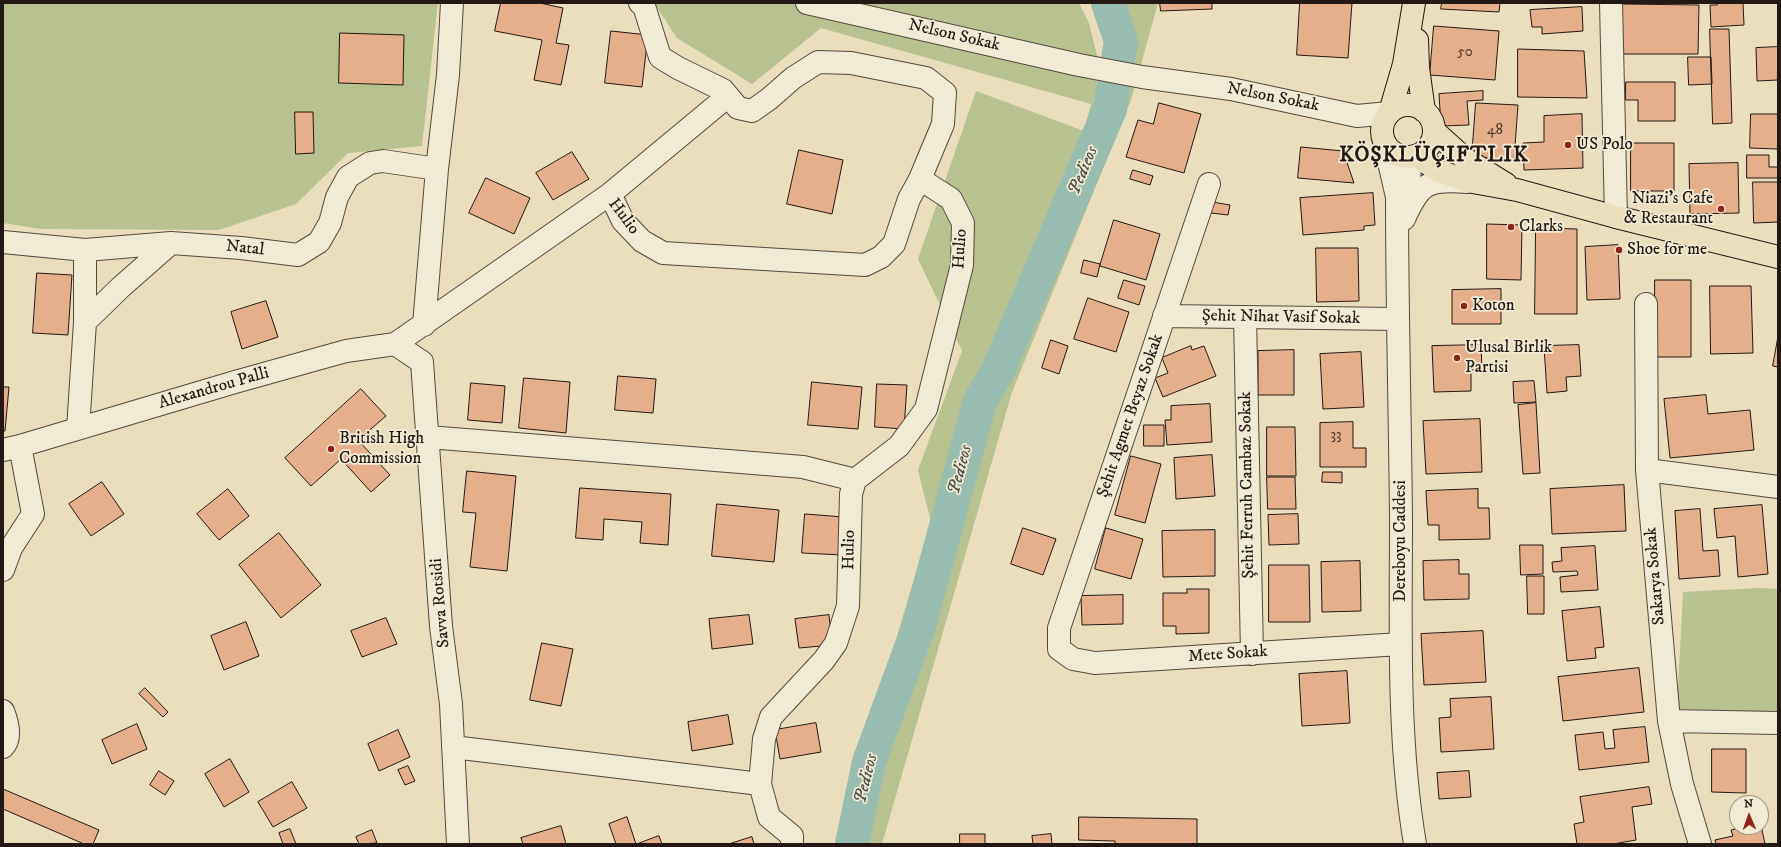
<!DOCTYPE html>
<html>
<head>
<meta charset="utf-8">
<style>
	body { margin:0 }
	#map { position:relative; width:1781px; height:847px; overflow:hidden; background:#eadebd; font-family:"IM FELL DW Pica",serif }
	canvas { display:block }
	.frame { position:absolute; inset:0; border:4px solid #231813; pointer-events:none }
	.north { position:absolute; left:1729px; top:795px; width:40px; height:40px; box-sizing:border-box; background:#f1ead4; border:1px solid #9f9687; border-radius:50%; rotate:358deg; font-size:11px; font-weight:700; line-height:16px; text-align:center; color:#231813 }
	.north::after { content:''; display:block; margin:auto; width:14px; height:18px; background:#8f2418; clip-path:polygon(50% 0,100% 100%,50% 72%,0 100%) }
</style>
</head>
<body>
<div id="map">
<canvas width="1781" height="847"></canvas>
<div class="frame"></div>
<div class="north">N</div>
</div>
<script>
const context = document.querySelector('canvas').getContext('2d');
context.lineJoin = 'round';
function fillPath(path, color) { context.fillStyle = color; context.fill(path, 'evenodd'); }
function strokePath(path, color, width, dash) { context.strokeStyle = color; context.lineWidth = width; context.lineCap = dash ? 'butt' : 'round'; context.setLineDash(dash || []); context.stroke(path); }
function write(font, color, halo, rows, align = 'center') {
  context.font = font + ' "IM FELL DW Pica",serif'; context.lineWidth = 3.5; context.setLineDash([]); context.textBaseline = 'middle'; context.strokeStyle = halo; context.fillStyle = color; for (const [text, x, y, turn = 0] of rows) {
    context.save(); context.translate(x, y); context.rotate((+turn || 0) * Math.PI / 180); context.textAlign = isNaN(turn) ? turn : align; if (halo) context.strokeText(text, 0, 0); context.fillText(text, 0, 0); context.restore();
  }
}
fillPath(new Path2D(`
	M3 3H438L422 146 348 153 296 204 219 230 41 229 3 223Z
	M654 3H1079L1089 23 1100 67 1106 43 1092 3H1158L1131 100 1012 392 882 844H842L871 723 931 522 918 470 962 351 918 259 976 91 1084 131 1091 104 821 28 752 84 677 38Z
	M1759 588 1778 589V712L1677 709 1683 592Z`), '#b8c190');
strokePath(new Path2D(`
	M852 844 869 762 919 626 980 401 997 373 1110 109 1121 41 1108 3`), '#98bcaf', 34);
const building = new Path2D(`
	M501 3H540L563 8 556 43 569 45 561 85 534 80 542 40 495 31Z
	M1160 3H1212V9L1161 11Z
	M1300 3H1352L1348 58 1297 55Z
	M1442 3H1500L1499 12 1441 9Z
	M1717 3H1743L1744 25 1711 27 1710 5H1717Z
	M1621 4 1699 5 1698 54H1621Z
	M1582 7 1583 31 1542 34V27H1532L1530 10Z
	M1434 26 1499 31 1495 80 1430 75Z
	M1710 29H1729L1732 123 1713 124Z
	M611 31 648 35 642 87 605 83Z
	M340 33 404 35 403 85 339 83Z
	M1778 47V80L1757 81 1756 48Z
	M1518 49 1584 51 1587 98 1518 97Z
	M1688 57H1711L1712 84 1689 85Z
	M1626 82H1675V121H1638V100H1626Z
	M1483 91V100L1467 101 1469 125 1441 126 1439 94Z
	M1159 103 1201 114 1184 173 1126 157 1138 120 1153 124Z
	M1476 103 1518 105 1514 160 1472 157Z
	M295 112H313L314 153 296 154Z
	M1582 114 1583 168 1524 170 1523 143 1544 142V116Z
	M1751 114H1778V149L1750 148Z
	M1631 143H1674V191H1631Z
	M1301 147 1343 151 1354 183 1298 178Z
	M799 150 843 160 832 214 787 204Z
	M572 152 589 179 553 200 536 173Z
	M1747 155H1769V167H1778V178H1747Z
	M1738 163 1739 213 1690 214 1689 164Z
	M1133 170 1153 176 1150 185 1130 179Z
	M486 178 530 198 514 234 469 213Z
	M1753 182H1778V222L1754 223Z
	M1373 193 1375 225 1364 226V230L1303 235 1300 198Z
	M1212 202 1230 205 1228 215 1211 213Z
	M1114 220 1160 234 1146 280 1100 266Z
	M1487 224 1522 225 1521 280 1487 279Z
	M1536 228 1577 229V314H1535Z
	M1618 245 1620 299 1587 300 1585 247Z
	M1316 248H1358L1359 301 1317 302Z
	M1084 260 1100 264 1097 277 1081 273Z
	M37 273 72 275 68 335 33 333Z
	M1124 280 1145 286 1139 305 1118 298Z
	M1655 280H1691V357H1655Z
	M1710 286H1751L1753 353 1711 354Z
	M1501 289V324H1452V290Z
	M1088 298 1129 312 1116 352 1074 339Z
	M266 301 278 337 242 349 231 312Z
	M1778 337V367L1773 366Z
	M1051 340 1068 346 1059 374 1042 368Z
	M1481 345 1482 370H1471V391L1434 392 1432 346Z
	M1579 345 1581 376 1566 377 1567 391 1547 393 1544 346Z
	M1191 346 1192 350 1204 346 1216 376 1163 397 1155 378 1168 373 1162 358Z
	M1294 350V395H1258V351Z
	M1361 352 1364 407 1323 409 1320 354Z
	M618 376 656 379 653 413 615 410Z
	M524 378 570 382 566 433 519 428Z
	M1534 381 1536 402 1514 403 1513 382Z
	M812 382 862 387 858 429 808 425Z
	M471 383 505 386 502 423 468 420Z
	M877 384 907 385 904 429 875 427Z
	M3 387H9L5 431H3Z
	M361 389 386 416 358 440 390 475 371 492 341 459 311 486 285 458Z
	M1706 395 1708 414 1750 410 1754 450 1670 458 1664 399Z
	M1536 403 1540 473 1523 474 1518 405Z
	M1210 404 1212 442 1167 445 1165 420H1171V406Z
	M1480 419 1482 472 1426 474 1423 421Z
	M1353 422V448H1366V467H1320V423Z
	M1144 425H1164V446H1144Z
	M1267 427H1295L1296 476H1267Z
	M1212 455 1215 496 1176 499 1174 458Z
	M1131 456 1161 464 1145 523 1115 515Z
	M467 471 516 476 507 571 470 567 476 513 463 512Z
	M1323 472H1342V483L1322 482Z
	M1267 477H1295L1296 509H1268Z
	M102 482 124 514 91 536 69 504Z
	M1624 485 1626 531 1552 534 1550 489Z
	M580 488 671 494 668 545 640 543 642 522 604 519 603 540 576 538Z
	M228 489 249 516 219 540 197 514Z
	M1478 489V508H1489L1490 539 1439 540V525H1428L1426 491Z
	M717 504 779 510 774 562 712 556Z
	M1762 505 1768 574 1738 577 1735 536 1717 538 1714 509Z
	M1700 509 1703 551 1718 550 1720 576 1679 579 1675 511Z
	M805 514 844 517 842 555 802 553Z
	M1298 514 1299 544 1269 545 1268 515Z
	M1023 528 1056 539 1043 575 1011 564Z
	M1106 528 1143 539 1131 579 1095 569Z
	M1215 530V576L1163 577 1162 531Z
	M279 533 321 585 281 618 239 565Z
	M1520 545H1543V574L1521 575Z
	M1595 546 1598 590 1561 592 1560 577 1578 575 1577 571 1553 572 1552 562 1562 561 1561 548Z
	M1459 560V574H1469V599L1424 600 1423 561Z
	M1360 561 1361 611 1322 612 1321 562Z
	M1269 565H1309L1310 622H1269Z
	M1527 576H1544V614H1528Z
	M1187 589H1209V633L1176 634V626H1163V593H1187Z
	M1123 595V624L1082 625 1081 596Z
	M1600 607 1604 647 1595 648 1596 658 1567 661 1562 611Z
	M749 615 753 644 712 649 709 619Z
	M829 615 832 645 799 648 795 619Z
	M386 618 397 644 362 657 351 631Z
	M246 622 259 656 224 670 211 636Z
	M1483 631 1486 682 1424 685 1421 634Z
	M542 643 573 649 561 706 530 700Z
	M1639 668 1644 712 1563 721 1558 677Z
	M1347 671 1350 723 1302 726 1299 674Z
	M145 688 168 712 163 717 139 694Z
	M1491 697 1494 749 1441 752 1439 718 1451 717 1450 699Z
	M728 715 733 744 692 751 688 722Z
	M816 723 821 752 780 759 775 730Z
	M137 724 147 749 112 764 102 740Z
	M1645 727 1649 762 1579 770 1575 735 1603 732 1605 749 1615 748 1613 730Z
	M398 730 410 757 379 771 368 744Z
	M1712 749H1746V793L1712 792Z
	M230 759 249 792 224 807 205 774Z
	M408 766 415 781 405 785 398 770Z
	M159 771 174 781 165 795 150 785Z
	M1469 771 1471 797 1439 799 1437 773Z
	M292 782 307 808 273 827 258 802Z
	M1649 787 1652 804 1632 807 1636 840 1613 844H1577L1574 824 1584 822 1580 797Z
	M3 789 99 830 93 844H84L3 809Z
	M627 817 636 844H616L609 824Z
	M1079 817 1197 819V844H1115V841L1079 840Z
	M1761 825 1765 844H1716L1715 840 1733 836 1731 830 1743 827H1761Z
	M561 826 566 844H523L521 838Z
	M290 829 296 844H283L279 833Z
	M372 830 377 843 359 844 356 837Z
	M960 834H985V844H960Z
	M1051 834 1052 844H1033L1032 836Z
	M659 836 662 844H637Z
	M752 837 754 844H729Z`);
fillPath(building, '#e5af8b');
strokePath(building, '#231813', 1);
const minor = new Path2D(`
	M807 3 1079 65 1142 77 1231 89 1357 116 1389 113
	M1611 3 1616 217
	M1385 145 1397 197C1397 304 1400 412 1401 519 1401 627 1397 737 1415 844
	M1209 184 1059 628V649L1073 659 1095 663 1401 644
	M610 194 623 221 642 241 663 253 865 265 881 257 894 244 909 199 920 179 943 124 945 93 926 78 851 63 818 62 793 78 769 99 752 111 738 108 723 90 678 68 660 57 644 6 640 3
	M1405 203 1412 157
	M1404 219C1420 183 1427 179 1467 182
	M3 242 85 250 171 243 241 248 298 255 319 242 330 223 337 197 348 177 370 163 383 161 437 169
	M1646 304 1647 470 1669 721 1682 784 1700 844
	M1164 316 1397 319
	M1245 317 1252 654
	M85 322 121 287 171 243
	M424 325 437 169 448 75 452 3
	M395 344 610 194 728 96
	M78 429 85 322V250
	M428 437 803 467 855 480
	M3 450 20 446 235 382 346 351 395 344 422 362 441 626 451 704 458 844
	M1647 470 1778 487
	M3 570 11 548 33 514 20 446
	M3 711C7 721 12 738 3 747
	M1669 721 1778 723
	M453 747 760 784
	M792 844V836L769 817 760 784 764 739 771 717 824 660 836 643 848 606 851 494 855 480 899 446 926 409 962 265 963 223 951 199 920 179`);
const major = new Path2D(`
	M1417 40 1418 68 1424 111
	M1382 131a26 26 0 1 1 52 0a26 26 0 1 1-52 0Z
	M1390 112 1404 64 1414 3
	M1434 131 1464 158 1506 184
	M1416 156 1439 171 1467 181 1517 190 1616 217 1778 257`);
strokePath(minor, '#554a3e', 24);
strokePath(major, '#231813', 24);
strokePath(minor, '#f1ead4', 22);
strokePath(major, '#eadebd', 22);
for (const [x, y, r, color] of [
	[1568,145,4,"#8f2418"],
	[1721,209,4,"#8f2418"],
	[1511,227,4,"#8f2418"],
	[1619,250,4,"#8f2418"],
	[1464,306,4,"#8f2418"],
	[1457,358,4,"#8f2418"],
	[331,449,4,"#8f2418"]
]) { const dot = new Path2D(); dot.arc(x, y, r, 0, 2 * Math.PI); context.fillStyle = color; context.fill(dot); strokePath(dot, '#f1ead4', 1.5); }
write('15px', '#543e31', null, [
	["50",1465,53],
	["48",1495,131],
	["33",1336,436]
]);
write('17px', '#231813', '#f1ead4', [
	["Nelson Sokak",954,36,13],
	["Nelson Sokak",1273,98,11],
	["Hulio",623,217,53],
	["Natal",245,249,6],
	["Hulio",961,249,-86],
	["Şehit Nihat Vasif Sokak",1281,318,1],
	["Alexandrou Palli",214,389,-16],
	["Şehit Agmet Beyaz Sokak",1131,416,-71],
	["Şehit Ferruh Cambaz Sokak",1248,485,-91],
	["Dereboyu Caddesi",1401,541,-90],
	["Hulio",850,550,-89],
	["Sakarya Sokak",1656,576,-95],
	["Savva Rotsidi",441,603,-95],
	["Mete Sokak",1228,655,-4]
]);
write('17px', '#231813', '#f1ead4', [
	["US Polo",1576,145],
	["Niazi's Cafe",1713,199,"right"],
	["& Restaurant",1713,219,"right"],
	["Clarks",1519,227],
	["Shoe for me",1627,250],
	["Koton",1472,306],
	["Ulusal Birlik",1465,348],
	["Partisi",1465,368],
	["British High",339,439],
	["Commission",339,459]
], 'left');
write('italic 18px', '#4c514a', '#f1ead4', [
	["Pedieos",1084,171,-67],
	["Pedieos",961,470,-75],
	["Pedieos",867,779,-76]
]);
context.letterSpacing = '1px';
write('bold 21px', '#231813', '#f1ead4', [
	["KÖŞKLÜÇIFTLIK",1434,157]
]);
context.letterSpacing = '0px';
</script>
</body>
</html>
